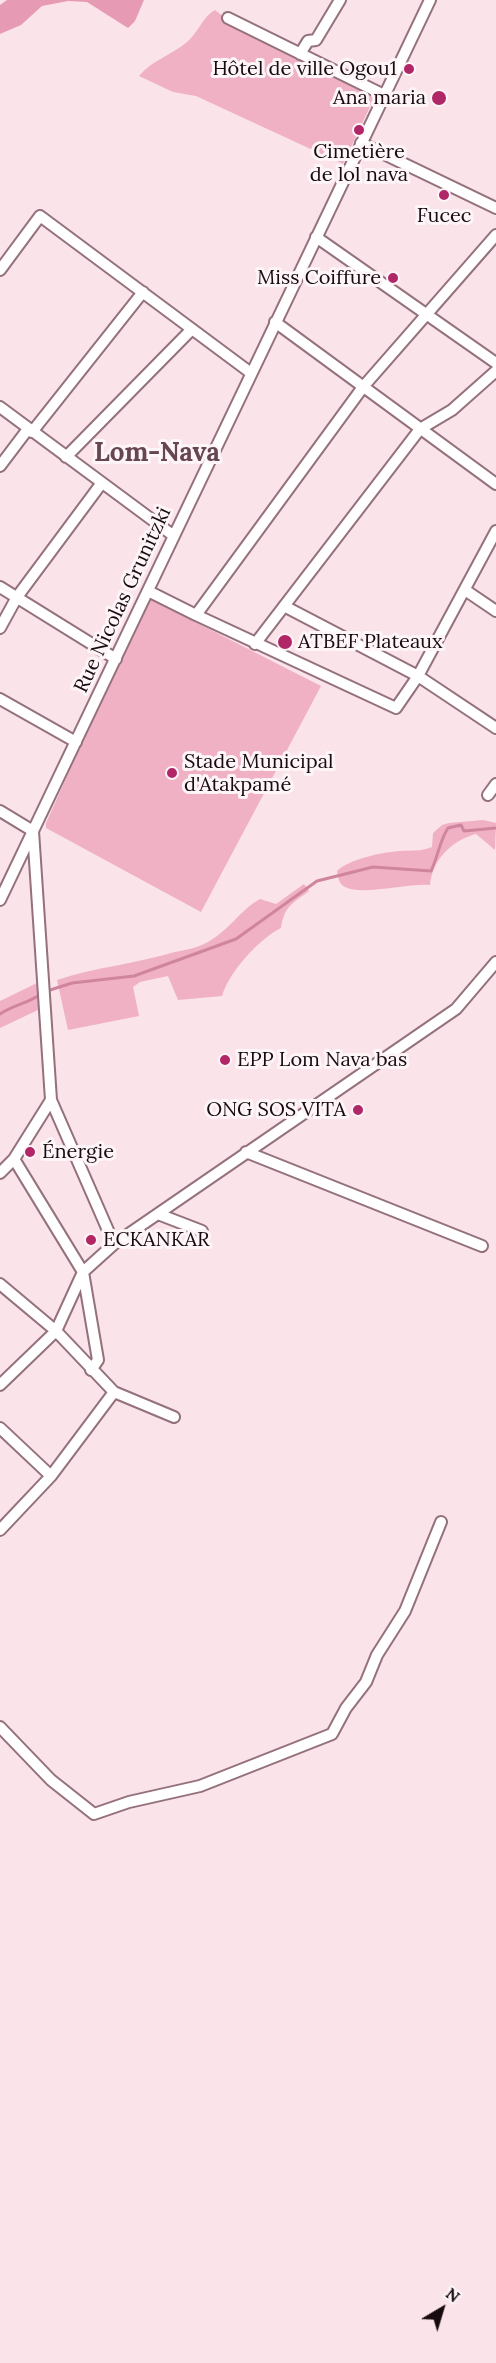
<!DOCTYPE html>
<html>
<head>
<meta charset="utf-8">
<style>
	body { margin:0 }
	#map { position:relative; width:496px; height:2363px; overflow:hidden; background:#fbe3ea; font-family:Lora,serif }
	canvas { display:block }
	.north { position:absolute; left:412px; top:2279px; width:60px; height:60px; -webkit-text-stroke:4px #fdf5f7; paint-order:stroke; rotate:38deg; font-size:16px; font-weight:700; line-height:24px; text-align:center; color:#170b0f }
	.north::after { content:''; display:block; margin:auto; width:21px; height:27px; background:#170b0f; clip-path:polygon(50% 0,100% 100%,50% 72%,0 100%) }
</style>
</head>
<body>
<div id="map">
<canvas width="496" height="2363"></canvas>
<div class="north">N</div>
</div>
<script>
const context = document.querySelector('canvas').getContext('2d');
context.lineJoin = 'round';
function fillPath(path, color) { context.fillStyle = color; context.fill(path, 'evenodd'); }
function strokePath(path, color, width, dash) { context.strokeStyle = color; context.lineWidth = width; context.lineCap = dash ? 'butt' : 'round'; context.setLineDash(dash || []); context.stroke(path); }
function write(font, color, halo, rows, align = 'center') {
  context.font = font + ' Lora,serif'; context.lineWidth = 6; context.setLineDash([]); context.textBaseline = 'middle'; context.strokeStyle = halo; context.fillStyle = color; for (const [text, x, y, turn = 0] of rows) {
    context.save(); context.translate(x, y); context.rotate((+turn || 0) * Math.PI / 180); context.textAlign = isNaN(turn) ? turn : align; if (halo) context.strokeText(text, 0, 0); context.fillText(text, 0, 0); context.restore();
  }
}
fillPath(new Path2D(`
	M215 10 246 34 375 96 343 164 196 96 173 92 139 76C152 60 172 55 187 42 198 33 203 16 215 10Z
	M150 599 321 686 201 912 46 828V823L104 693Z
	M483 820 496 823 495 850 476 834C452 840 432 860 430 885 408 883 362 896 345 887 339 884 338 878 337 871 349 859 383 852 400 851 412 850 420 852 432 847L433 833 442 825 449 823Z
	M304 884 309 891C293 903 284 906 281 928 259 939 229 972 222 996L178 1000 168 976 140 982 133 987 139 1016 68 1030 57 980C96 967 135 964 175 952 185 950 197 948 206 943 229 931 240 910 260 899L276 904Z
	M37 983 40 1009 0 1028V1001Z`), '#f0b1c5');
fillPath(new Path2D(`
	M7 0H144L135 21 128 28 87 2 68 1 42 6 21 25 0 34V5Z`), '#e69ab3');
strokePath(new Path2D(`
	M47 991 72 983 134 976 236 939 317 881 373 867 431 871C438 856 440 840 448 828L461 825 464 831 496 828
	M0 1014C15 1004 27 1004 41 994`), '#cf859e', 3);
const minor = new Path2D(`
	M228 18 384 95
	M300 54 308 41 316 40 340 0
	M361 143 496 208
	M316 237 496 363
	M0 270 40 216 251 373
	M275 322 496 484
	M0 407 174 536
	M32 432 143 292
	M66 457 192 329
	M0 466 28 429
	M0 587 116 659
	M465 590 496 611
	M148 591 196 615 363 387 496 235
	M284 606 418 676 496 728
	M196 615 396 708 418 676 496 531
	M0 628 17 597 101 484
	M255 644 420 429 452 410 496 371
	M0 699 76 742
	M488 795 496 784
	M0 811 33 831 0 900
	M246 1152 482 1246
	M14 1159 83 1272 98 1360 91 1370
	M0 1173 14 1159 51 1100
	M158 1214 202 1231
	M114 1244 51 1100 33 831 430 0
	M0 1284 56 1331 114 1392 174 1417
	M0 1385 56 1331 83 1272 114 1244 456 1009 496 962
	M0 1428 51 1476
	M0 1530 51 1476 114 1392
	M0 1727 51 1780 94 1814 129 1802 200 1786 332 1734 346 1708 366 1682 377 1655 405 1611 441 1522`);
strokePath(minor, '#94717c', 14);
strokePath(minor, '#fff', 10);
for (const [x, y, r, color] of [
	[409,69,6,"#b02666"],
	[439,98,8,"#b02666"],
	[359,130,6,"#b02666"],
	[444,195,6,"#b02666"],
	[393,278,6,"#b02666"],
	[285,642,8,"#b02666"],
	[172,773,6,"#b02666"],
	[225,1060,6,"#b02666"],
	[358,1110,6,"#b02666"],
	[30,1152,6,"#b02666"],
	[91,1240,6,"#b02666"]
]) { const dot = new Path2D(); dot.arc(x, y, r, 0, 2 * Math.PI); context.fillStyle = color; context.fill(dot); strokePath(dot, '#fdf5f7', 2); }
write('20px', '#170b0f', '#fdf5f7', [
	["Hôtel de ville Ogou1",397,69,"right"],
	["Ana maria",426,98,"right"],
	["Cimetière",359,152,"center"],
	["de lol nava",359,175,"center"],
	["Fucec",444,216,"center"],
	["Miss Coiffure",381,278,"right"],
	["ATBEF Plateaux",298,642],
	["Stade Municipal",184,762],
	["d'Atakpamé",184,785],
	["EPP Lom Nava bas",237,1060],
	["ONG SOS VITA",346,1110,"right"],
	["Énergie",42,1152],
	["ECKANKAR",103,1240]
], 'left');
write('20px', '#170b0f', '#fdf5f7', [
	["Rue Nicolas Grunitzki",123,600,-65]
]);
write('bold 26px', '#664650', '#fdf5f7', [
	["Lom-Nava",157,454]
]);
</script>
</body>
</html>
